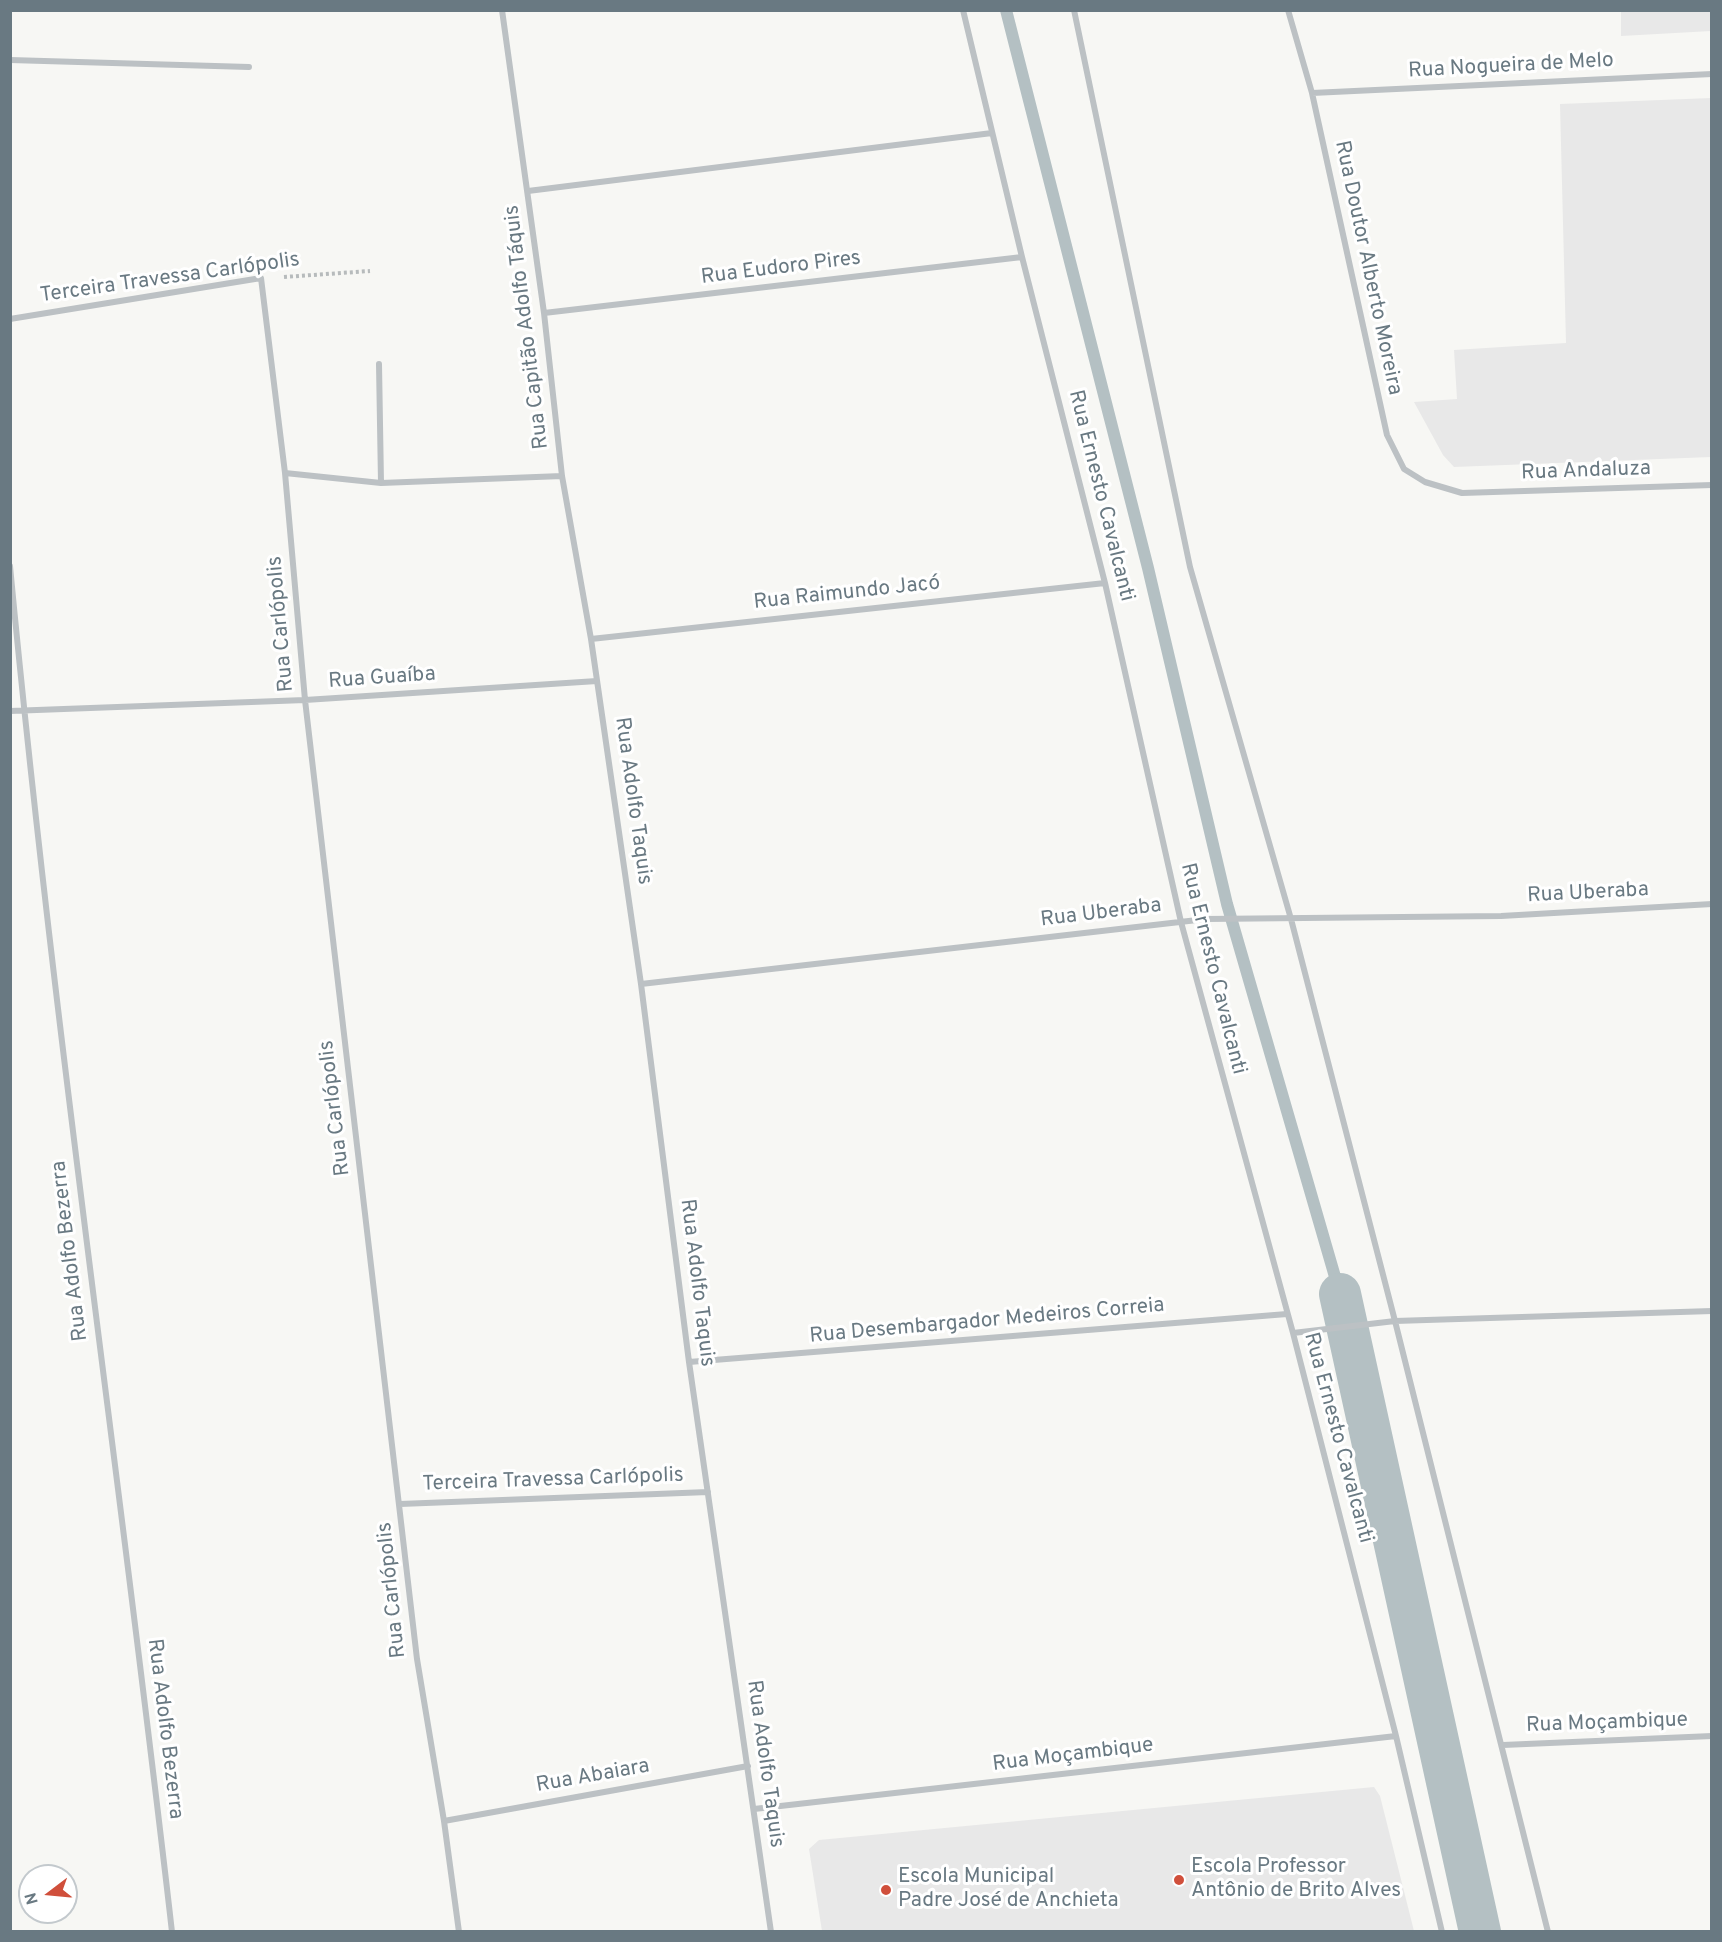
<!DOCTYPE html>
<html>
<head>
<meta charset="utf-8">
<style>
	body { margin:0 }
	#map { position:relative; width:1722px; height:1942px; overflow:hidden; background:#f7f7f4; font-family:Overpass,sans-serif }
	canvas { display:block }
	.frame { position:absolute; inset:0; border:12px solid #697982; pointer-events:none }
	.north { position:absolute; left:18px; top:1864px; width:60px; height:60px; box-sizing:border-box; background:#fff; border:2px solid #c3c9cd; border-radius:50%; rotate:254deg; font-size:16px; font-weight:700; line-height:24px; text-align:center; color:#697982 }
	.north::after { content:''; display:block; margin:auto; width:21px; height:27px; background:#d04f3b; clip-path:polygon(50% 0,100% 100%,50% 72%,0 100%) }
</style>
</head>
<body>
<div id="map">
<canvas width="1722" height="1942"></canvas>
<div class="frame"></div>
<div class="north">N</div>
</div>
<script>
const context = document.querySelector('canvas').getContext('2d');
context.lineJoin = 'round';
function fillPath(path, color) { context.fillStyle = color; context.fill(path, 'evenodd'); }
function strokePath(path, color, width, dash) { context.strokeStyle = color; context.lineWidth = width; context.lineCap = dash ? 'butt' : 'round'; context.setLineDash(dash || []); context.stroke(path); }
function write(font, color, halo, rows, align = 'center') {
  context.font = font + ' Overpass,sans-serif'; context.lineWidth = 6; context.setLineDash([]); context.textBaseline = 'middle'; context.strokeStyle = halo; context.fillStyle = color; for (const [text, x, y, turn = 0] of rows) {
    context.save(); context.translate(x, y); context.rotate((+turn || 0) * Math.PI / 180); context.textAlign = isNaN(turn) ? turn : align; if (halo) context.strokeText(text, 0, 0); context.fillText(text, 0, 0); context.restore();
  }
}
fillPath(new Path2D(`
	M1621 11H1711V31L1621 36Z
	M1711 98V457L1454 467 1443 455 1414 402 1457 399 1454 350 1566 343 1560 104Z
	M1374 1787 1380 1796 1414 1931H822L809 1849 819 1840Z`), '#e8e8e8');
strokePath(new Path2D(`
	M1006 10 1148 568 1227 904 1340 1294`), '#b4c0c3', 12);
strokePath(new Path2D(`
	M1340 1294 1480 1932`), '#b4c0c3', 42);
strokePath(new Path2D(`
	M284 277 370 271`), '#b7bbbc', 4, [3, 3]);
strokePath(new Path2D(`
	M502 10 544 313 562 476 591 639 641 984 689 1362 771 1932
	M963 10 1022 257 1105 583 1181 922 1293 1333 1396 1736 1442 1932
	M1074 10 1190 567 1291 919 1395 1321 1548 1932
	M1288 10 1312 93 1387 435 1404 469 1425 482 1462 493 1712 485
	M10 60 249 67
	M1312 93 1712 74
	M528 191 992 133
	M544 313 1022 257
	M10 319 261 278 285 473 305 700 417 1659 444 1821 459 1932
	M379 364 381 483
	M285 473 381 483 562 476
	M10 566C53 1022 120 1476 172 1932
	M591 639 1105 583
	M10 711 305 700 597 681
	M641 984 1206 919 1501 916 1712 904
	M1293 1333 1395 1321 1712 1311
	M689 1362 1287 1314
	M400 1504 708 1492
	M1503 1745 1712 1736
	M754 1809 1396 1736
	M444 1821 748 1766`), '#bcc1c4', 6);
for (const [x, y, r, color] of [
	[1179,1880,6,"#d04f3b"],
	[886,1890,6,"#d04f3b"]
]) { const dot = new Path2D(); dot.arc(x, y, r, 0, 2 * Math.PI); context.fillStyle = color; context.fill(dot); strokePath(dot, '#fff', 2); }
write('21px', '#697982', '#fff', [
	["Rua Nogueira de Melo",1511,67,-3],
	["Rua Doutor Alberto Moreira",1367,268,78],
	["Rua Eudoro Pires",781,269,-7],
	["Terceira Travessa Carlópolis",170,279,-8],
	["Rua Capitão Adolfo Táquis",528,327,-97],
	["Rua Andaluza",1586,472,-2],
	["Rua Ernesto Cavalcanti",1100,496,76],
	["Rua Raimundo Jacó",847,594,-6],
	["Rua Carlópolis",282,624,-95],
	["Rua Guaíba",382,679,-4],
	["Rua Adolfo Taquis",632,801,82],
	["Rua Uberaba",1588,894,-3],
	["Rua Uberaba",1101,914,-7],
	["Rua Ernesto Cavalcanti",1212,969,76],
	["Rua Carlópolis",336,1108,-97],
	["Rua Adolfo Bezerra",71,1251,-97],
	["Rua Adolfo Taquis",696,1283,83],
	["Rua Desembargador Medeiros Correia",987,1322,-5],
	["Rua Ernesto Cavalcanti",1337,1438,75],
	["Terceira Travessa Carlópolis",553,1481,-2],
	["Rua Carlópolis",393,1590,-96],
	["Rua Moçambique",1607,1724,-2],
	["Rua Adolfo Bezerra",164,1729,83],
	["Rua Moçambique",1073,1756,-7],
	["Rua Adolfo Taquis",764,1764,82],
	["Rua Abaiara",593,1777,-10]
]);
write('21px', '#697982', '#fff', [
	["Escola Professor",1191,1868],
	["Antônio de Brito Alves",1191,1892],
	["Escola Municipal",898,1878],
	["Padre José de Anchieta",898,1902]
], 'left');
</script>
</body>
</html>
